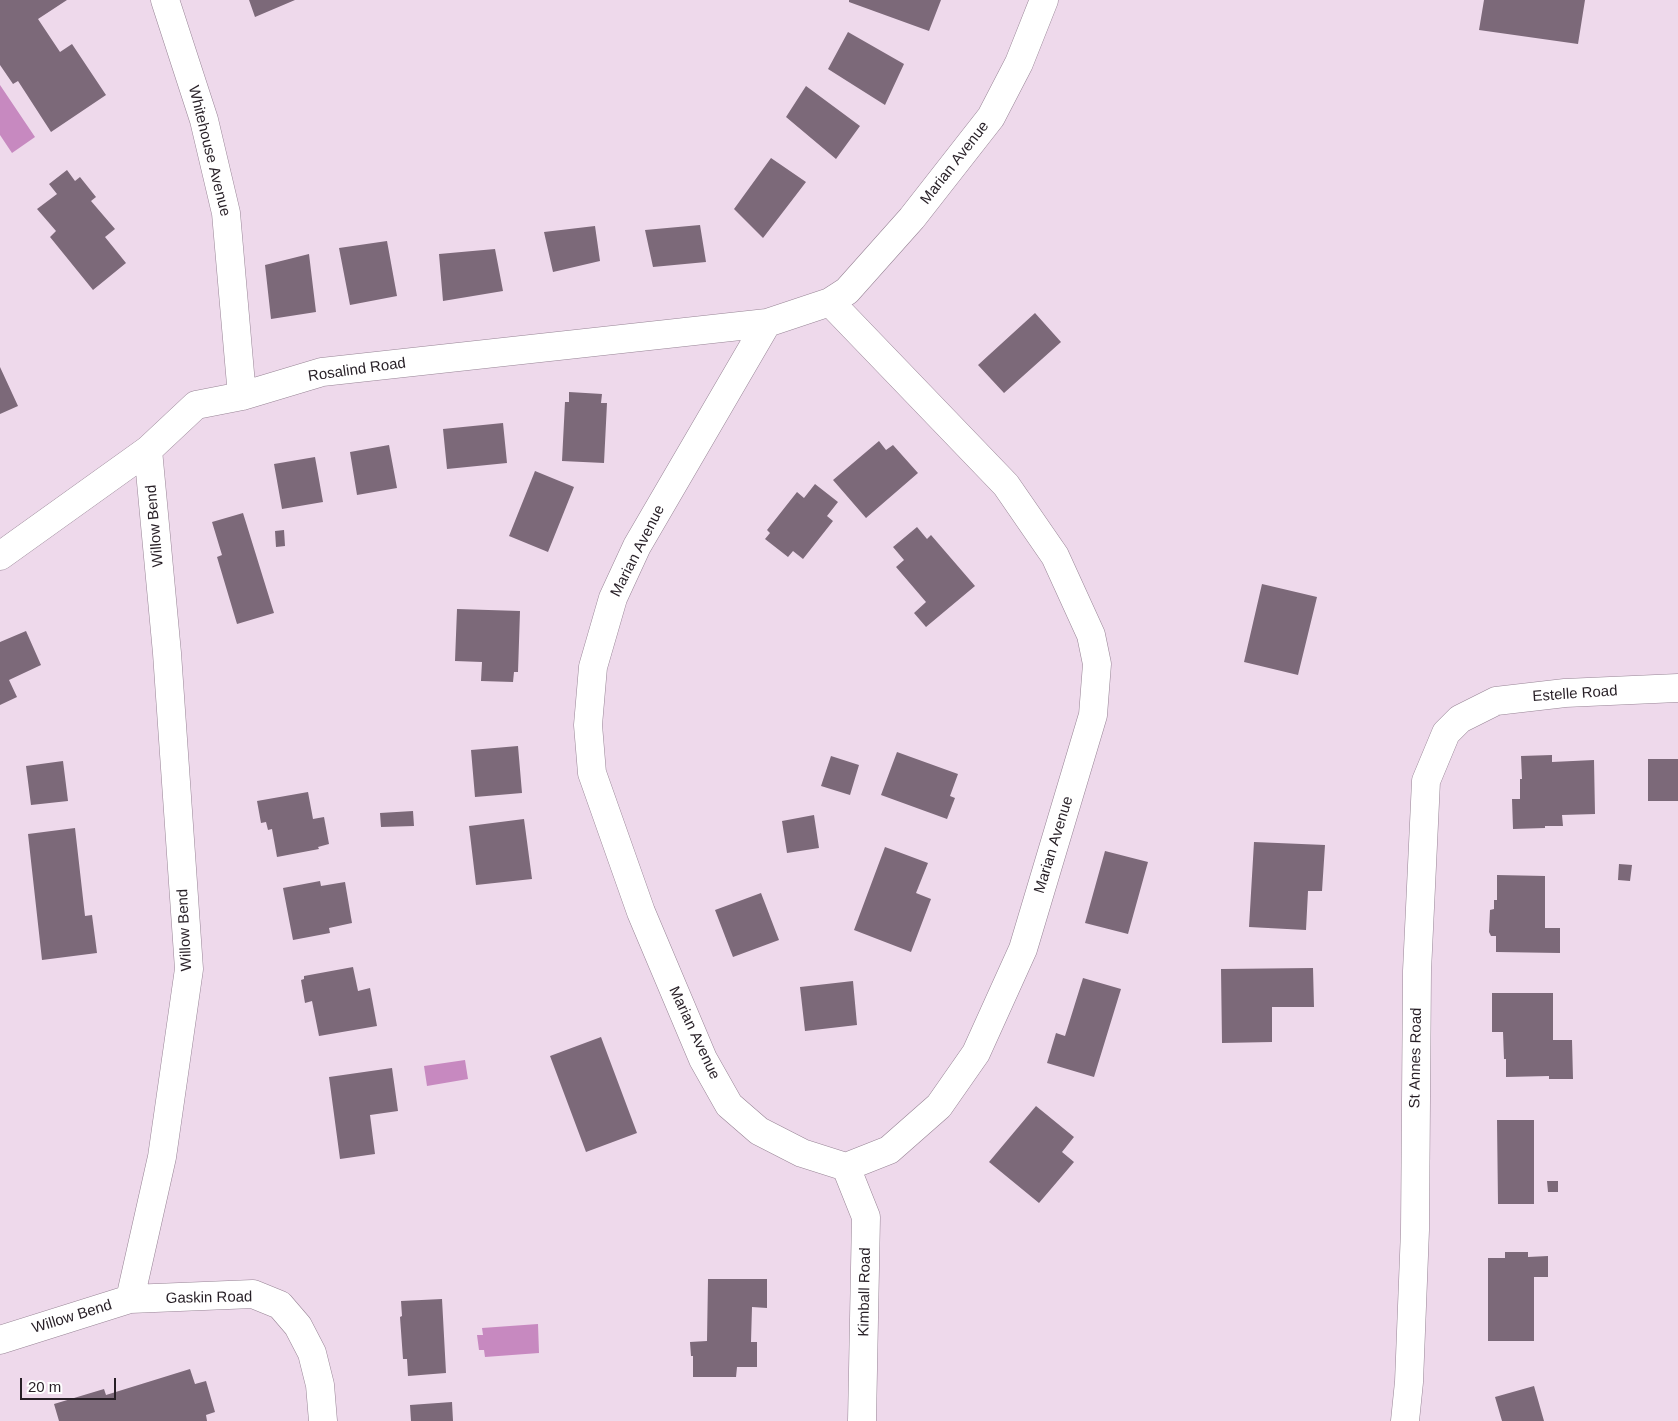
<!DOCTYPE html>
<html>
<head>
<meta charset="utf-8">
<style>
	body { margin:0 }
	#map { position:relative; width:1678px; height:1421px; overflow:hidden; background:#eed9eb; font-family:Helvetica,sans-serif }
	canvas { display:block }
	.scale { position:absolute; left:20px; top:1378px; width:96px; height:22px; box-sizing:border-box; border:2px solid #271f26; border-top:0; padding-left:6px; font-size:15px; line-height:18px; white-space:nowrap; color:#271f26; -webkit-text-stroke:4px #fff; paint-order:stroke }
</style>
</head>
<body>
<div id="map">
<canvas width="1678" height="1421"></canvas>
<div class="scale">20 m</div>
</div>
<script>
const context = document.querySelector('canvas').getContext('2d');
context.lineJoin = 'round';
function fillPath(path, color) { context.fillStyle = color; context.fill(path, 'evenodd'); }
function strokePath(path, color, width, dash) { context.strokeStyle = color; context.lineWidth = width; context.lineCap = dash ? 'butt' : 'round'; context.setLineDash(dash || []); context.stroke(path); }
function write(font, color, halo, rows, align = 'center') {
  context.font = font + ' Helvetica,sans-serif'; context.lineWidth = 4.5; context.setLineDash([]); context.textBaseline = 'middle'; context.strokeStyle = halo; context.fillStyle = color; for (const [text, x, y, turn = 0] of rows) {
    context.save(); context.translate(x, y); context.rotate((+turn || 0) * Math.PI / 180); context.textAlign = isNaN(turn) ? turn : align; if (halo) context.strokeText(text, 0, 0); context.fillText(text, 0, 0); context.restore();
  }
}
fillPath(new Path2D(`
	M0 85 35 137 12 153 0 135Z
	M465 1060 468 1079 427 1086 424 1066Z
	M538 1324 539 1353 485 1357 484 1350H479L477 1335H483L482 1328Z`), '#c789c0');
fillPath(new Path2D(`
	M0 0H67L38 19 60 52 72 44 106 95 51 132 18 81 13 84 0 65Z
	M249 0H295L255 17Z
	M849 0H941L929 31 849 2Z
	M1484 0H1585L1578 44 1479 30Z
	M848 32 904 64 885 105 828 69Z
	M806 86 860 126 836 159 786 117Z
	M771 158 806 182 763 238 734 209Z
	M67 170 75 181 80 177 96 197 91 201 115 229 105 237 126 263 93 290 50 237 56 231 37 209 57 194 49 184Z
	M700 225 706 262 653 267 645 230Z
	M595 226 600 261 553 272 544 232Z
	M387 241 397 296 350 305 339 248Z
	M495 249 503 291 443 301 439 254Z
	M309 254 316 312 271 319 265 265Z
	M1035 313 1061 342 1004 393 978 365Z
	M0 367 18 406 0 414Z
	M569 392 602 394 601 403H607L604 463 562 461 565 402H569Z
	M503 423 507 463 447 469 443 429Z
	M879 441 886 450 893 445 918 473 866 518 833 480Z
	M389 445 397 488 357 495 350 452Z
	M315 457 323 502 282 509 274 464Z
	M535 471 574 487 548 552 509 536Z
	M815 484 838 502 827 516 833 521 803 559 793 551 788 557 765 539 770 533 767 530 797 492 804 498Z
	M243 513 274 613 237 624 217 557 222 555 212 522Z
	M917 527 927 539 931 535 975 586 926 627 914 613 926 602 896 567 904 560 893 547Z
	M284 530 285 546 276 547 275 531Z
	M1262 584 1317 597 1298 675 1244 662Z
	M457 609 520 611 518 672H514L513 682 481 681 482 662 455 661Z
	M26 631 41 665 9 680 17 697 0 705V642Z
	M518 746 522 793 475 797 471 750Z
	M897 752 958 774 950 796 955 798 947 819 881 795Z
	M1552 755V762L1594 760 1595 814 1562 815 1563 826H1545V828L1513 829 1512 799H1520V779H1522L1521 756Z
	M831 756 859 765 850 795 821 786Z
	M1648 759H1678V801H1648Z
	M63 761 68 801 31 805 26 766Z
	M308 792 313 819 324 817 329 844 318 847 319 849 277 857 272 829 268 830 266 822 261 823 257 801Z
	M413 811 414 826 381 827 380 813Z
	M814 815 819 848 787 853 782 821Z
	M524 819 532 879 476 885 469 826Z
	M75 828 85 916 92 915 97 953 42 960 28 834Z
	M1254 842 1325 845 1322 891H1308L1306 930 1249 927Z
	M885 847 928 863 916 893 931 899 911 952 854 930Z
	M1105 851 1148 862 1128 934 1085 923Z
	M1619 864 1632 865 1630 881 1618 880Z
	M1497 875 1545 876V928H1560V953L1496 952V936H1491L1489 932 1490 910 1494 909V900H1497Z
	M320 881 321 886 345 882 352 923 329 928 330 933 293 940 283 888Z
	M761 893 779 940 733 957 715 910Z
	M353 967 358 991 370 988 377 1026 319 1036 312 1001 305 1003 301 980 304 979V976Z
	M1313 968 1314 1007H1272V1042L1222 1043 1221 969Z
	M1083 978 1121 989 1094 1077 1047 1063 1056 1033 1065 1036Z
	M853 981 857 1025 805 1031 800 987Z
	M1492 993H1553V1040H1572L1573 1079H1549V1076L1506 1077V1059H1504L1503 1032H1492Z
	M601 1037 637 1133 586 1152 550 1056Z
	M392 1068 398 1111 370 1115 375 1154 340 1159 329 1077Z
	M1036 1106 1074 1137 1062 1152 1074 1162 1039 1203 989 1162Z
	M1497 1120H1534V1204H1498Z
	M1547 1181H1558V1192H1548Z
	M1505 1252H1528V1257L1548 1256V1277H1534V1341H1488V1258H1505Z
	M708 1279H767V1308L752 1307 751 1342H757V1367H737L736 1377H693V1356H691L690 1342 707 1341Z
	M442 1299 446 1373 408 1376 407 1359H403L400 1317 402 1316 401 1301Z
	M190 1369 195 1384 206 1381 215 1412 206 1415 207 1421H59L54 1404 104 1389 106 1395Z
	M1534 1386 1544 1421H1502L1495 1397Z
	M452 1402 453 1421H411L410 1405Z`), '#7c6979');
const minor = new Path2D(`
	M165 0 204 120 226 213 242 396
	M830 302 1006 485 1055 556 1091 635 1097 664 1093 715 1023 949 976 1053 939 1106 889 1150 846 1167 802 1153 759 1131 729 1105 703 1059 641 912 592 773 588 725 593 667 613 598 637 546 767 323 830 302 847 291 912 218 991 117 1019 63 1044 0
	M0 556 148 450 196 405 242 396 322 372 767 323
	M846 1167 866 1217 862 1421
	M130 1299 253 1294 280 1305 298 1326 312 1353 320 1385 323 1421
	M0 1340 130 1299 162 1157 189 969 167 653 148 450
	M1405 1421 1409 1382 1415 1230 1417 971 1426 781 1446 733 1460 719 1496 701 1565 693 1678 688`);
strokePath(minor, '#978495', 29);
strokePath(minor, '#fff', 28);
write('15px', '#271f26', '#fff', [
	["Whitehouse Avenue",209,151,76],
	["Marian Avenue",955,163,-52],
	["Rosalind Road",357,370,-8],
	["Willow Bend",155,526,-95],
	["Marian Avenue",638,551,-63],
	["Estelle Road",1575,694,-4],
	["Marian Avenue",1054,845,-73],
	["Willow Bend",185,930,-93],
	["Marian Avenue",694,1033,65],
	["St Annes Road",1416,1058,-89],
	["Kimball Road",865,1292,-89],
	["Gaskin Road",209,1298,-1],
	["Willow Bend",72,1317,-17]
]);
</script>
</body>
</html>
